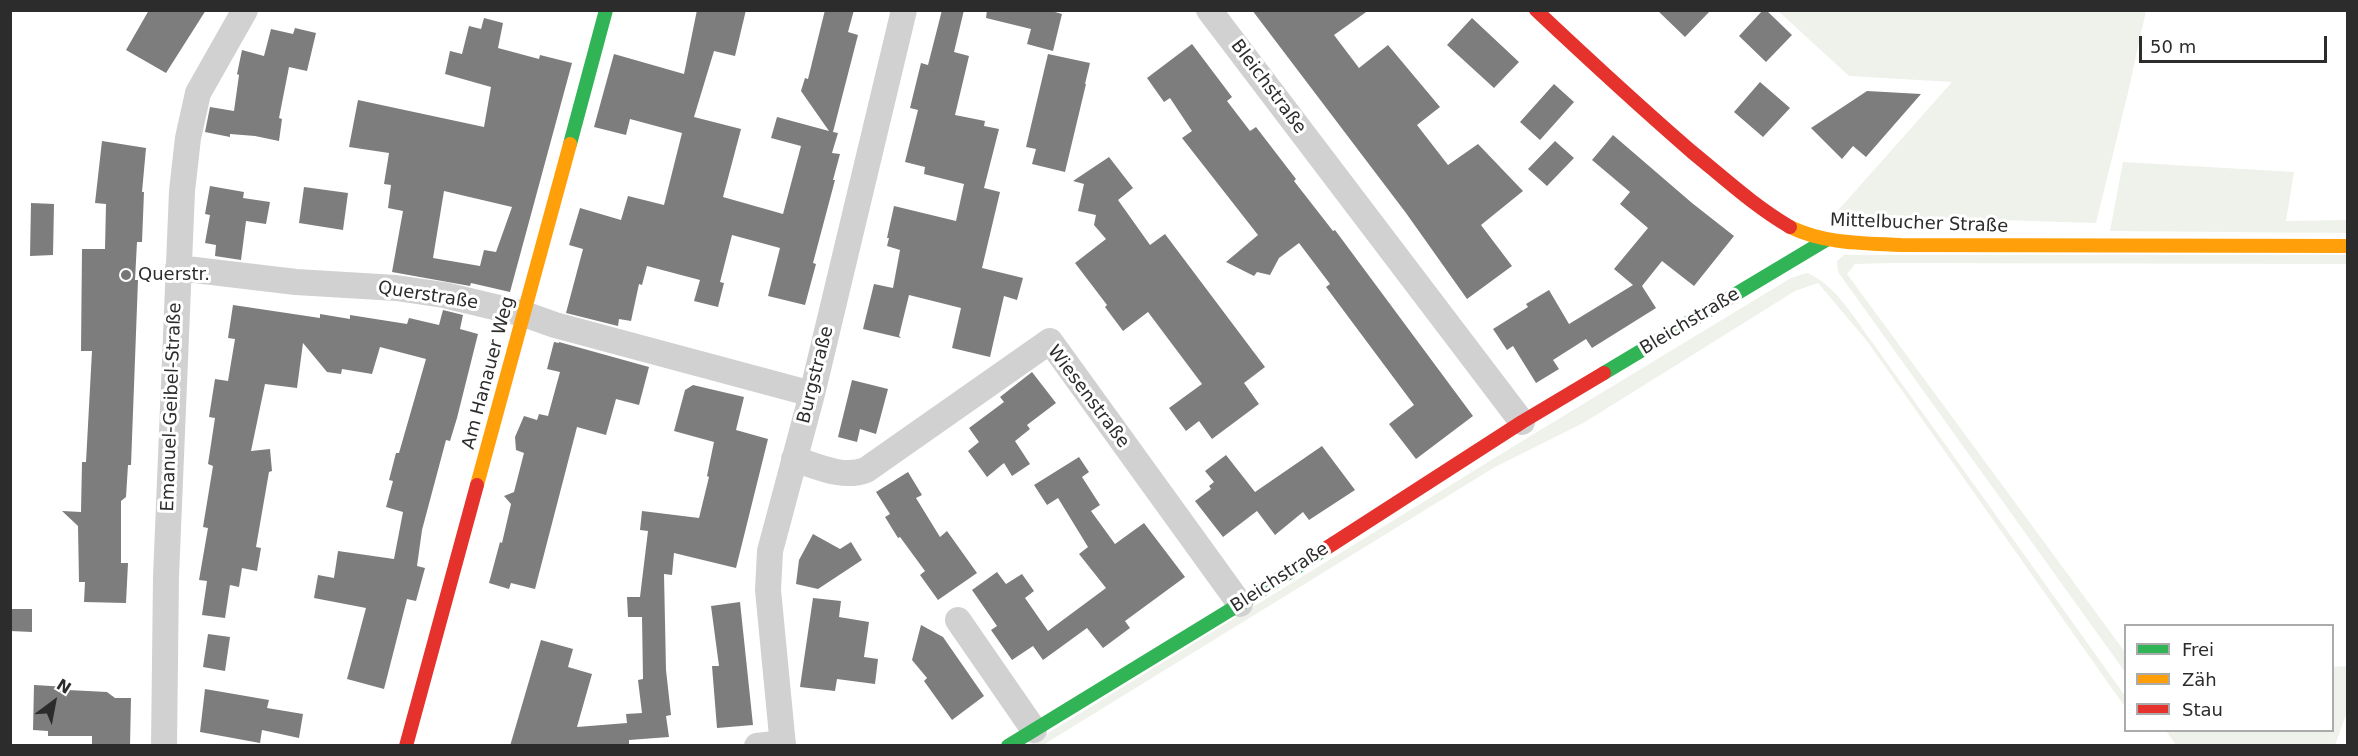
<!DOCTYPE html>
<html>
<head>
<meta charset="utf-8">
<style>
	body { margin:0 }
	#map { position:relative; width:2358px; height:756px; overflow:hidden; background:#fff; font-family:"DejaVu Sans",sans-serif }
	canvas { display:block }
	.frame { position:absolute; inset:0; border:12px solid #2c2c2c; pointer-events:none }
	.legend { position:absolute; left:2124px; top:624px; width:210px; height:108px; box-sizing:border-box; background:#fff; border:2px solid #ababab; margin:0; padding:8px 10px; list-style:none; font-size:18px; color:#2c2c2c }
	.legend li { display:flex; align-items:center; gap:12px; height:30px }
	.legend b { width:30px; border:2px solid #ababab }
	.north { position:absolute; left:24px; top:672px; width:60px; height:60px; -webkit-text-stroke:4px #fff; paint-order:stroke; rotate:32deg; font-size:16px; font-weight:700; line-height:24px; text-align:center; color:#2c2c2c }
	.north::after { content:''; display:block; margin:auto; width:21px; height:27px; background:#2c2c2c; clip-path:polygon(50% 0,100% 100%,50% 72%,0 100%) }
	.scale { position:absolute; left:2139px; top:36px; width:188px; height:27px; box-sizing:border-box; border:3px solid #2c2c2c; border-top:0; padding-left:8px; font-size:18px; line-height:21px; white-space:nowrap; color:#2c2c2c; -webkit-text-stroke:4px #fff; paint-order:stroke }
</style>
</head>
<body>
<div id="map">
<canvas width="2358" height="756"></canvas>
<div class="frame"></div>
<ul class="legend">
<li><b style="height:8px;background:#30b455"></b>Frei</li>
<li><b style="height:8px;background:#ff9f0a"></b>Zäh</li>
<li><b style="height:8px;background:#e5322d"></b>Stau</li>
</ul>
<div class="north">N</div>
<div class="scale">50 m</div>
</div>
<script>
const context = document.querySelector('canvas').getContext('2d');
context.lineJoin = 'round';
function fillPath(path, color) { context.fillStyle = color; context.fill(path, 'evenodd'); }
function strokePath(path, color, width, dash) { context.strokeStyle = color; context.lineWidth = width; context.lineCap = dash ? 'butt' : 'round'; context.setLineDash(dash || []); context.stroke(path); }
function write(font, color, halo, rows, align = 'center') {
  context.font = font + ' "DejaVu Sans",sans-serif'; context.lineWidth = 6; context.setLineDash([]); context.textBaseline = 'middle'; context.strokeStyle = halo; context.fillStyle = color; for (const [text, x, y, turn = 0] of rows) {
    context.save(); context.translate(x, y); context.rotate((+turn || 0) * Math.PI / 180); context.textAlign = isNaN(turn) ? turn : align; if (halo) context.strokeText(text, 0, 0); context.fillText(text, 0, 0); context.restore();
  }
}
fillPath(new Path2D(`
	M1778 11H2146L2127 97 2096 223 1834 215 1952 82 1849 76Z
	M2123 162 2294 172 2286 221 2348 220 2347 233 2110 231Z
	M1844 255H2348L2347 264 1891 263 1855 264 1847 274 2125 652V672L1838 272 1837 261Z
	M1807 273C1835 284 1855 319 1872 342L2126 697 2125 707 1867 341 1818 283 1795 291 1585 422 1495 467 1043 745 1027 746 1532 435 1791 278Z
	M2347 666V712L2335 745H2176L2166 731 2332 730 2333 667Z`), '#eff2eb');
fillPath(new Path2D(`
	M149 10H206L166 73 126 50Z
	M697 10H746L735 56 714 51 694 117 741 129 723 197 783 214 801 146 771 138 777 117 829 131 801 91 805 78 808 79 825 10H854L848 32 858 35 833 132 838 133 832 153 840 154 833 180H835L813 263 816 264 805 305 768 296 780 248 732 235 720 282 724 283 718 307 694 301 700 280 647 266 642 285 639 284 631 321 619 319 618 326 566 313 583 249 569 245 580 208 621 220 628 196 664 205 682 133 630 119 626 135 594 127 614 54 684 74Z
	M942 10H964L954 52 969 56 955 115 985 121 984 126 999 129 984 188 1000 192 982 268 1023 278 1017 300 1004 296 990 357 952 348 961 308 909 295 899 336 901 338 863 329 874 284 893 288 900 250 887 246 889 238H887L894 206 956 221 964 184 924 174 925 167 905 162 918 110 910 108 921 63 928 65Z
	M987 10H1048L1062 14 1053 51 1027 44 1031 29 986 18Z
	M1252 10H1369L1334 35 1359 68 1388 45 1440 107 1417 125 1448 165 1478 144 1523 191 1481 225 1512 266 1467 299 1406 213Z
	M1657 10H1711L1685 37Z
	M1763 10H1766L1792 35 1766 62 1739 36Z
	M484 18 503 23 498 48 539 59 540 55 572 63 510 292 471 283 470 286 392 272 403 211 388 208 391 185 384 184 389 153 349 147 358 100 484 127 491 87 445 74 450 51 462 54 469 26 481 29ZM444 191 512 207 496 252 484 250 480 266 433 258Z
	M1472 18 1519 62 1494 88 1447 45Z
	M295 28 316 33 307 71 289 67 279 118 282 119 279 141 255 136 230 134V137L205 132 210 107 234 111 239 75 237 74 242 50 264 56 271 29 293 34Z
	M1192 44 1232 97 1227 101 1250 131 1256 127 1296 179 1294 181 1333 231 1335 230 1473 416 1416 459 1389 424 1414 405 1326 287 1330 284 1299 243 1279 258 1270 275 1257 272 1254 276 1226 262 1258 235 1182 138 1192 131 1170 98 1164 102 1147 78Z
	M1048 54 1090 63 1085 84H1086L1065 172 1032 164 1036 149 1026 147Z
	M1760 82 1790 108 1763 137 1734 112Z
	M1554 84 1574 102 1540 140 1520 122Z
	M1867 91 1921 94 1866 157 1853 146 1842 159 1811 128Z
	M1613 135 1692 203 1734 236 1694 286 1662 261 1642 286 1656 308 1592 348 1586 339 1553 360 1559 369 1536 383 1513 346 1507 350 1493 329 1528 307 1526 304 1549 290 1569 324 1633 285 1614 269 1648 228 1620 204 1630 192 1592 160Z
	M102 141 146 148 142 192H144L142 242H137L135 280H138L131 465H128L126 497 121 501V563H128L126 603 84 602 85 582H79L78 526 62 511 81 512 82 462H86L92 351H81L82 249H105L106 204 95 203Z
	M1555 141 1574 158 1547 186 1528 169Z
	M1109 157 1133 188 1118 200 1150 245 1165 234 1265 367 1244 383 1259 404 1212 439 1199 421 1186 431 1169 408 1202 384 1148 312 1123 331 1105 307 1107 305 1075 263 1106 239 1094 225 1096 215 1078 211 1084 184 1073 181Z
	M210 186 244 192 243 198 270 202 266 224 246 221 241 260 215 256 216 245 205 243 210 215 205 214Z
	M304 187 348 193 343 230 299 223Z
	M31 203 54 204 53 255 30 256Z
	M233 305 320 318V314L350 319V315L407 324 409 318 439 325 443 310 463 315 460 329 478 334 457 418 450 441 446 440 422 530 417 566 425 568 416 601 407 599 384 689 347 679 366 608 314 598 318 575 334 578 338 551 394 559 403 512 386 507 393 481 389 480 396 453H399L426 359 380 347 372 374 342 369 341 374 327 372 303 343 297 388 265 384 251 451 270 449 272 471 269 472 256 547 261 548 257 571 242 568 239 587 230 585 225 618 202 615 207 581 199 580 208 528 203 527 213 466 208 464 215 418 209 417 215 379 228 381 235 339 228 338Z
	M554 342 559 343V342L649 367 639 405 616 399 606 435 577 427 535 589 511 583 509 589 489 583 500 542 502 543 511 504 504 496 514 492 524 453 516 450 515 437 524 416 537 420 539 414 548 416 560 372 547 369Z
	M1032 372 1056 403 1027 425 1030 429 1015 441 1030 464 1012 476 1004 463 987 477 968 451 979 442 969 428 1004 402 1000 397Z
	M852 380 888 389 876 434 860 429 857 442 838 437Z
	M693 385 744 397 736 430 768 439 736 568 674 553 672 575 664 574 666 670 671 715 666 716 669 737 629 740V746H510L541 640 573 649 568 667 592 674 577 727 627 723 626 714 642 713 638 680 643 679 642 617H628L627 597H640L648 531 640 530 642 511 699 518 709 477 707 476 714 442 674 431 685 390Z
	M1322 446 1355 490 1309 520 1303 512 1275 535 1257 511 1223 537 1195 501 1211 489 1209 486 1214 482 1205 471 1226 455 1255 492Z
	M1079 457 1089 472 1082 477 1100 505 1091 511 1115 544 1144 523 1185 577 1125 621 1130 628 1103 648 1087 628 1043 660 1033 646 1012 660 991 630 997 626 972 590 997 572 1006 584 1022 574 1034 591 1025 598 1048 631 1106 588 1079 554 1088 547 1058 498 1047 505 1034 485Z
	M908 472 922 495 916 498 940 537 947 531 977 573 938 600 920 575 925 571 900 537 898 538 885 517 890 514 876 492Z
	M813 534 840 549 851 542 862 560 818 589 796 584 799 560Z
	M813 598 841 601 839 617 869 622 864 657 878 659 875 684 837 679 835 691 800 687Z
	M740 602 753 725 717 728 712 666H719L711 606Z
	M10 609H32V632L10 631Z
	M921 625 943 637 984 696 952 720 924 681 927 678 912 660Z
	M208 634 230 637 225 671 203 667Z
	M34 685 68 687V690L107 692 115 698H131L130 746H92V736H48V731L33 730Z
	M205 689 269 700 267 708 303 714 299 738 262 730 260 743 200 732Z`), '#7d7d7d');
strokePath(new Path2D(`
	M1209 10 1522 422
	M178 268 296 282 396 288 444 295 524 314 555 325 812 394
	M794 459C817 466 842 479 866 470L1050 341 1240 604
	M958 620 1034 730
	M164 746 166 577 182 191 188 138 198 93 245 10
	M757 746 783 743
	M783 746 768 590 770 551 812 394 904 10`), '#d1d1d1', 26);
strokePath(new Path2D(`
	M570 144 606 10
	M1604 373 1826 240
	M1008 746 1240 604 1325 549`), '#30b455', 14);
strokePath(new Path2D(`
	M1790 227C1825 244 1863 243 1901 245L2348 246
	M477 485 570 144`), '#ff9f0a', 14);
strokePath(new Path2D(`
	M1536 10C1587 58 1639 106 1692 152 1724 178 1754 206 1790 227
	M1325 549 1522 422 1604 373
	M406 746 477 485`), '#e5322d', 14);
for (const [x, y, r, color] of [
	[126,275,6,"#767676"]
]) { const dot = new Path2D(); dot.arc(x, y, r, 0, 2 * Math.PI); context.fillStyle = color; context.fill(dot); strokePath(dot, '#fff', 2); }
write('18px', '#2c2c2c', '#fff', [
	["Bleichstraße",1268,87,53],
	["Mittelbucher Straße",1919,224,2],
	["Querstraße",428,296,9],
	["Bleichstraße",1690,322,-31],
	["Am Hanauer Weg",489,373,-75],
	["Burgstraße",816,375,-76],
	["Wiesenstraße",1088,397,53],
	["Emanuel-Geibel-Straße",172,407,-88],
	["Bleichstraße",1280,578,-33]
]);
write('18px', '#2c2c2c', '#fff', [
	["Querstr.",138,275]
], 'left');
</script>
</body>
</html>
